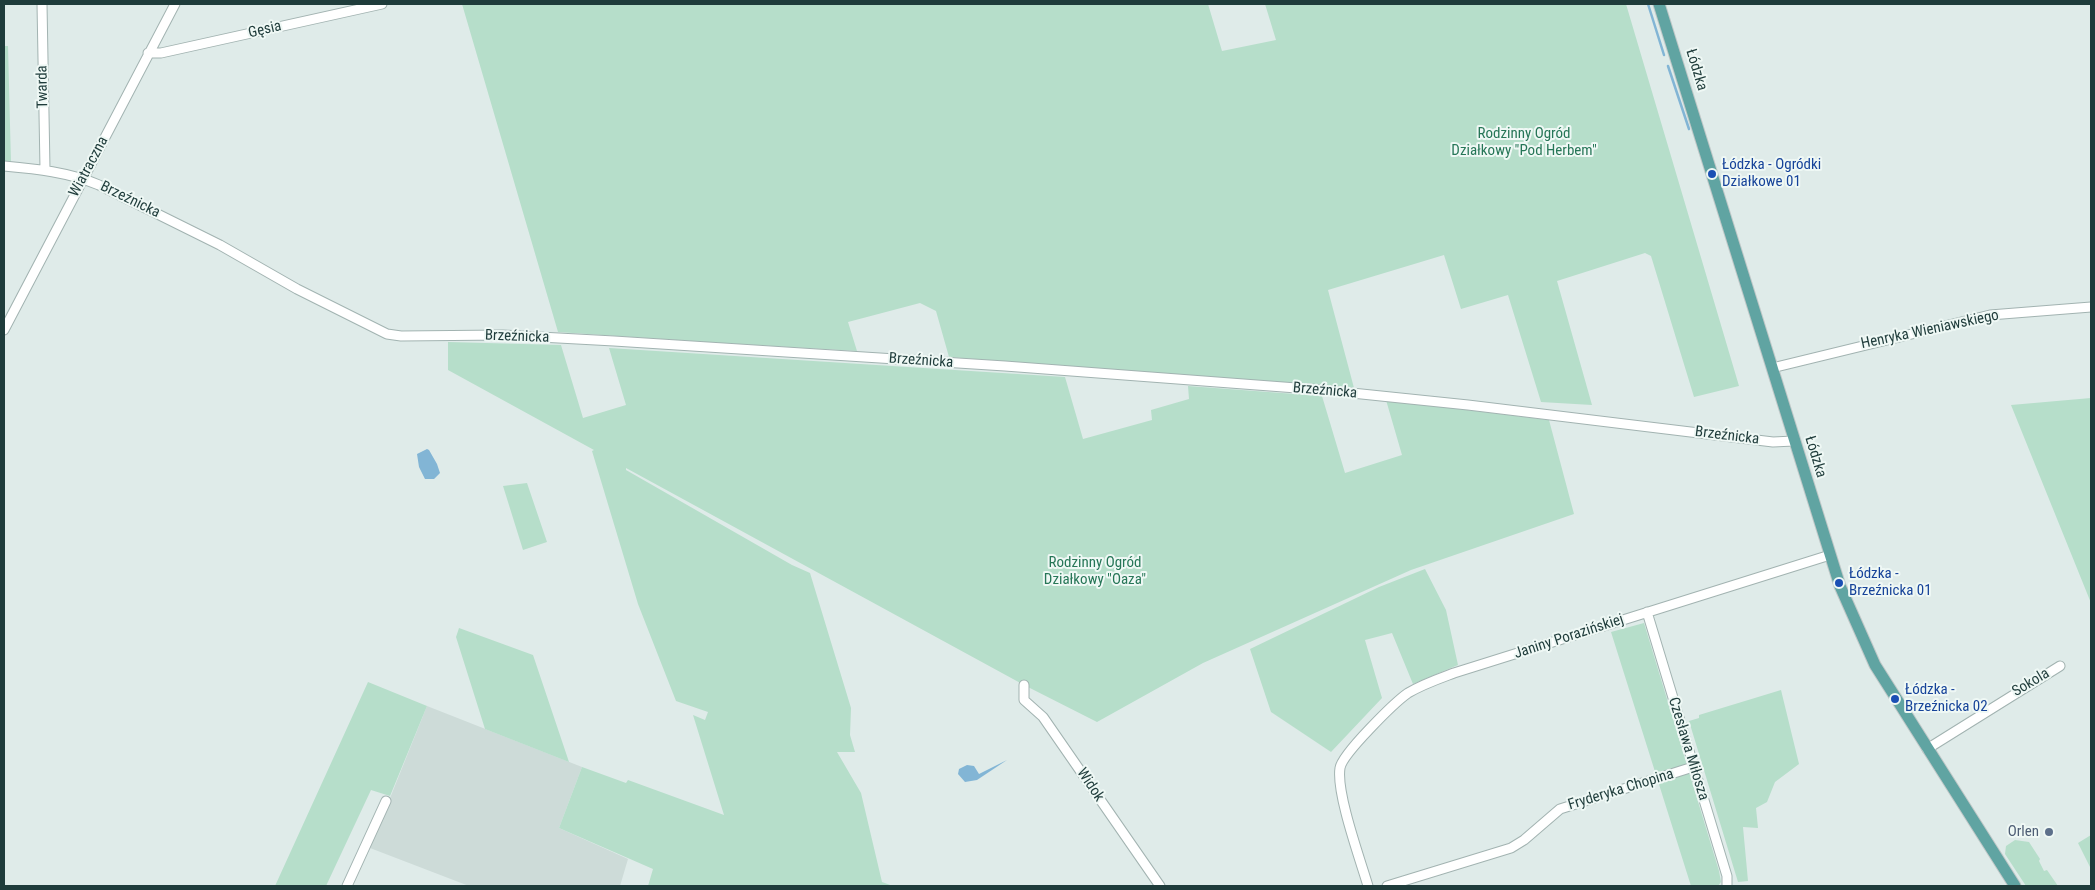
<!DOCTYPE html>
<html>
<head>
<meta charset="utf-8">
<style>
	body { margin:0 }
	#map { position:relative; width:2095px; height:890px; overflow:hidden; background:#dfebe9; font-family:"Roboto Condensed",sans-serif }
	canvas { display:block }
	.frame { position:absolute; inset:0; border:5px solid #1f3c3b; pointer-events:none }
</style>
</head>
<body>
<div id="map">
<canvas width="2095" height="890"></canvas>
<div class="frame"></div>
</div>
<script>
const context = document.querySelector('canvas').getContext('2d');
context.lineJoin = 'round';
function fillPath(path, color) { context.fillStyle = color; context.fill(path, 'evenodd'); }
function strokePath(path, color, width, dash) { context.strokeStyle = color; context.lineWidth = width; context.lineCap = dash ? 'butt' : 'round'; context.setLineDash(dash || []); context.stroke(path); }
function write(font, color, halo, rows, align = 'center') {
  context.font = font + ' "Roboto Condensed",sans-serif'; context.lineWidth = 4; context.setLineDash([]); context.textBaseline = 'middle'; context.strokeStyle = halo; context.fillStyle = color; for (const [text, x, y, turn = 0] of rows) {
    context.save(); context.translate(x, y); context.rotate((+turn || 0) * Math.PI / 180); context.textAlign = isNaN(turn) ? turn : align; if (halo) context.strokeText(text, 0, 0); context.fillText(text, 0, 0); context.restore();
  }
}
fillPath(new Path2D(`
	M427 706 582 767 559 828 628 859 620 886H469L370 848Z`), '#cddbd8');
fillPath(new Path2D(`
	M462 4H1208L1222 51 1276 40 1265 4H1626L1739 386 1694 397 1651 256 1645 253 1557 281 1592 405 1541 402 1508 295 1461 309 1444 255 1328 290 1354 388 949 357 936 311 920 303 848 322 857 351 721 343 558 332Z
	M4 46H8L11 164 4 163Z
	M448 342 561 345 583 418 626 405 609 348 1065 377 1083 439 1152 420 1151 410 1189 399 1188 386 1322 396 1345 473 1402 455 1386 400 1549 420 1574 514 1411 570 1203 663 1097 722 1024 685 626 468V470L792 565 810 573 851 708 850 735 855 752H837L861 793 882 882 893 886H648L653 869 559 828 582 767 626 783 628 780 724 815 693 715 705 720 708 712 676 701 638 604 592 451 594 450 448 370Z
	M2091 398V603L2011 405Z
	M527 483 547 542 523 550 503 486Z
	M1425 569 1446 610 1458 665 1413 684 1392 633 1365 640 1382 698 1331 752 1271 712 1250 649 1379 587Z
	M1644 623 1719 871 1721 882 1718 886H1691L1611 632Z
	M459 628 533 655 569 762 485 729 456 637Z
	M368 682 427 706 390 796 371 790 326 886H275Z
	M1781 690 1799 764 1775 782 1767 802 1756 808 1758 828 1743 827 1748 881 1738 882 1689 721 1699 718V715Z
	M2091 835V869L2078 843Z
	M2015 840 2029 842 2040 859 2039 861 2044 871 2047 870 2058 886H2026L2005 854 2006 846Z`), '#b6deca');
fillPath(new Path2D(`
	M427 449 429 450 437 464 440 473 434 479H425L419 467 417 454Z
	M1007 760 977 780 965 782 958 774 959 769 967 765 974 766 979 774Z`), '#82b5d5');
strokePath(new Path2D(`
	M1648 4 1664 55
	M1668 66 1689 129`), '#82b5d5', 2.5);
const minor = new Path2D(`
	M42 4 45 169
	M148 53H161L382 4
	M4 166C37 169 68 172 99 185L220 245 297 289 387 334 401 336 503 335 614 341 1005 366 1323 390 1468 405 1773 442 1794 441
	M4 330 175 4
	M1772 368 1990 315 2091 307
	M1647 612 1727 876V886
	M1024 685V700L1043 717 1160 886
	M1927 749 2060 666
	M347 886 386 801
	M1368 886C1360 859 1336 793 1340 768 1342 754 1395 702 1408 693 1423 684 1438 679 1454 673L1830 555
	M1387 886 1511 848 1524 840 1560 809 1693 767`);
const major = new Path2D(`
	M1659 4 1840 586 1875 665 2015 886`);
strokePath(minor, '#a2b3b1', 11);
strokePath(major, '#c0c8c8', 13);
strokePath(minor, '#fff', 9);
strokePath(major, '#60a4a2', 11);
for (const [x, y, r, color] of [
	[1712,174,5,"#1a4fb4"],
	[1839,583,5,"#1a4fb4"],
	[1895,699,5,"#1a4fb4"],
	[2049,832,5,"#5c6f8a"]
]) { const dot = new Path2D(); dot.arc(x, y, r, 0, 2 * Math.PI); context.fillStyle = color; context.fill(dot); strokePath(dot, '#eff8f5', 2); }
write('15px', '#1f3c3b', '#eff8f5', [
	["Gęsia",265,30,-13],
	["Łódzka",1696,70,73],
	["Twarda",43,87,-91],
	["Wiatraczna",89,167,-62],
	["Brzeźnicka",130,200,26],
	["Henryka Wieniawskiego",1930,330,-12],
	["Brzeźnicka",517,337,2],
	["Brzeźnicka",921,361,4],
	["Brzeźnicka",1325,391,5],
	["Brzeźnicka",1727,436,7],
	["Łódzka",1815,457,73],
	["Janiny Porazińskiej",1569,637,-18],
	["Sokola",2031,683,-31],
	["Czesława Miłosza",1688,749,73],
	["Widok",1090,785,56],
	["Fryderyka Chopina",1621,790,-17]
]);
write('15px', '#267657', '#eff8f5', [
	["Rodzinny Ogród",1524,134],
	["Działkowy \"Pod Herbem\"",1524,151],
	["Rodzinny Ogród",1095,563],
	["Działkowy \"Oaza\"",1095,580]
]);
write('15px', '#164399', '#eff8f5', [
	["Łódzka - Ogródki",1722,165],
	["Działkowe 01",1722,182],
	["Łódzka -",1849,574],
	["Brzeźnicka 01",1849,591],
	["Łódzka -",1905,690],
	["Brzeźnicka 02",1905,707]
], 'left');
write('15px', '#4e5e75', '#eff8f5', [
	["Orlen",2039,832]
], 'right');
</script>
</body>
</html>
